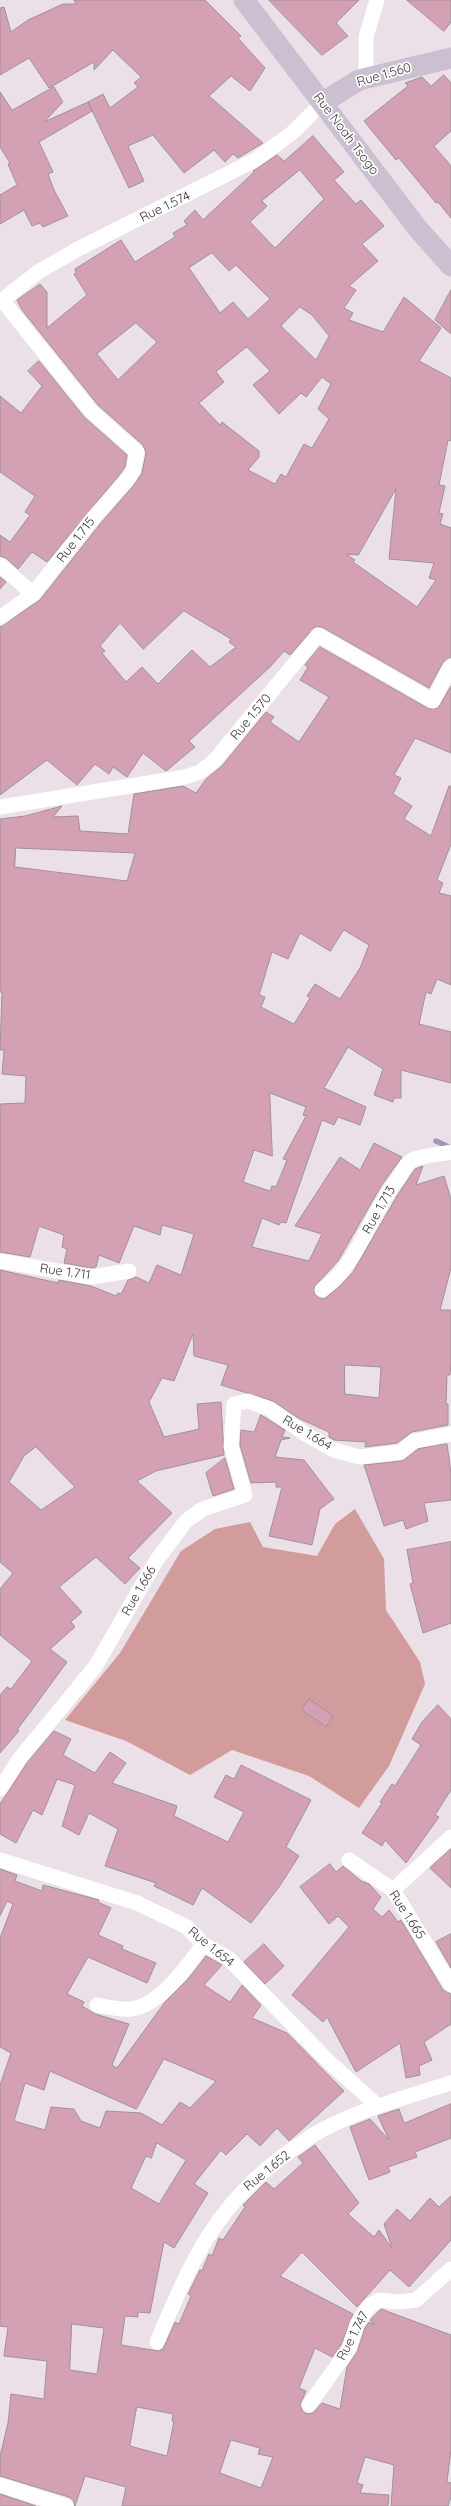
<!DOCTYPE html>
<html>
<head>
<meta charset="utf-8">
<style>
	body { margin:0 }
	canvas { display:block; background:#ebdfe8 }
</style>
</head>
<body>
<canvas width="451" height="2506"></canvas>
<script>
const context = document.querySelector('canvas').getContext('2d');
context.lineJoin = 'round';
function fillPath(path, color) { context.fillStyle = color; context.fill(path, 'evenodd'); }
function strokePath(path, color, width, dash) { context.strokeStyle = color; context.lineWidth = width; context.lineCap = dash ? 'butt' : 'round'; context.setLineDash(dash || []); context.stroke(path); }
function write(font, color, halo, rows, align = 'center') {
  context.font = font + ' Quicksand,sans-serif'; context.lineWidth = 3.5; context.setLineDash([]); context.textBaseline = 'middle'; context.strokeStyle = halo; context.fillStyle = color; for (const [text, x, y, turn = 0] of rows) {
    context.save(); context.translate(x, y); context.rotate((+turn || 0) * Math.PI / 180); context.textAlign = isNaN(turn) ? turn : align; if (halo) context.strokeText(text, 0, 0); context.fillText(text, 0, 0); context.restore();
  }
}
fillPath(new Path2D(`
	M355 1509 384 1559 386 1610 420 1662 425 1684 389 1766 359 1808 309 1776 232 1750 190 1775 126 1741 65 1720 120 1653 181 1551 215 1529 250 1522 263 1547 317 1556 335 1524Z`), '#d29b9c');
strokePath(new Path2D(`
	M436 1141 451 1148`), '#9d98bb', 5.5);
const building = new Path2D(`
	M74 0H205L241 36 238 38 265 68 250 91 231 76 209 96 263 143 238 158 233 154 225 162 214 150 184 173 153 135 128 146 144 181 129 188 88 102 103 94 110 108 138 87 134 83 141 77 113 50 94 70V62L49 88 29 58 0 75V8L4 7 11 32 28 20 63 4H76Z
	M269 0H359L336 23 348 36 322 55Z
	M407 0H451V22L444 31Z
	M444 75 451 83V131L434 146 451 166V218L438 202 436 203 399 158 396 160 364 121 408 86 405 83 422 77 431 86Z
	M54 87 63 102 44 122 88 102 92 111 39 142 53 172 48 174 54 190 68 216 43 227 40 223 32 226 24 210 0 224V195L17 185 8 164 10 163 0 147V92L12 110Z
	M313 136 344 172 334 180 356 204 361 200 384 226 362 244 378 261 349 286 356 290 344 308 353 313 349 320 383 332 404 297 441 328 419 361 451 378V441L448 440 439 485 445 486 439 513 443 514 440 524 451 528V657L443 662 429 688 322 627H315L290 655 284 651 270 667 189 741 195 747 166 771 143 753 127 777 113 767 109 774 95 764 77 785 47 760 0 795V627L40 600 101 523 134 485 142 473 146 453 143 445 98 405 22 310 17 300 40 284 47 292V328L87 295 74 274 76 273 75 269 121 240 135 262 175 237 173 233 187 225 184 221 195 210 203 220 254 172 253 171 277 155 284 161ZM300 170 324 199 275 248 250 222 267 206 262 201ZM212 253 229 271 236 265 270 299 248 319 233 302 220 313 189 268ZM300 307 312 315 329 336 316 360 281 326ZM136 323 157 342 118 380 97 354ZM247 347 270 371 253 385 279 414 301 393 306 397 322 377 331 384 318 409 329 419 312 448 304 444 286 477 281 474 275 484 248 470 259 457V451L222 422 220 425 199 403 224 382 216 372ZM396 489 389 559 434 563 429 578 436 580 417 607 353 562 355 560 346 554 358 555ZM184 611 231 639 229 642 236 647 210 667 192 650 158 684 142 667 126 682 102 653 105 651 100 646 120 623 143 649Z
	M451 290V334L435 320Z
	M39 361 84 417 127 455 125 467 120 474 47 562 32 552 18 569 6 558 0 556V535L10 542 30 515 25 512 35 496 0 472V396L21 413 42 386 28 371Z
	M0 577 6 582 0 589Z
	M320 647 429 709 438 708 451 686V753L415 738 394 775 401 778 393 794 412 806 404 819 431 836 449 786H451V844L437 880 443 883 439 893 451 896V985L437 979 431 994 426 992 419 1024 451 1032V1083L401 1070V1098H394L393 1102 374 1095 383 1069 348 1047 324 1088 366 1107 360 1125 338 1117 334 1125 322 1120 286 1223 281 1222 279 1225 262 1218 252 1247 309 1261 322 1234 295 1226 340 1157 360 1170 374 1143 402 1157 381 1186 338 1261 314 1287 315 1295 324 1299 340 1286 353 1272 397 1196 415 1169 423 1166 416 1185 444 1176 451 1199V1268L440 1310H451V1364L450 1375H447L446 1404H448V1425L412 1432 397 1443 365 1447 366 1442 334 1440 329 1437V1432L298 1418 273 1401 221 1385 228 1365 194 1356 193 1334 174 1381 162 1378 149 1402 164 1437 199 1429 197 1404 221 1402 224 1455 156 1471 137 1481 172 1513 128 1558 140 1568 125 1584 96 1557 59 1587 82 1612 71 1622 75 1627 50 1649 67 1662 17 1730 19 1731 0 1753V1695L7 1687 11 1689 32 1661 0 1635V1589L13 1573 0 1562V1270L58 1283 59 1280 91 1286 116 1296 118 1293 121 1294 128 1280 136 1277 149 1283 157 1265 181 1275 194 1234 162 1225 160 1235 134 1226 119 1263 99 1255 96 1267 91 1268 64 1263 67 1249 62 1247 64 1235 39 1226 30 1257 0 1252V1104L25 1103 26 1076 2 1074 4 1050H0L2 992H0V819L25 816 62 806 53 817 78 816 80 831 128 834 134 794 183 786 196 793 206 779 222 766 266 712 274 717 270 722 299 742 329 697 300 680 308 667 305 665ZM16 848 135 853 127 881 15 867ZM344 930 369 945 360 968 340 999 315 984 307 996 310 998 294 1024 261 1007 265 997 259 995 272 952 288 959 300 933 330 951ZM270 1093 306 1107 303 1115 306 1116 283 1159 287 1160 276 1187 272 1186 270 1191 243 1182 254 1150 272 1156ZM345 1365 381 1367 379 1398 345 1394ZM36 1447 75 1487 41 1510 9 1482 24 1456Z
	M261 1415 285 1430 282 1437 290 1438 281 1440 275 1457 304 1460 334 1499 320 1509 312 1545 269 1536 282 1487H276V1482L251 1483 240 1445 241 1430 254 1432Z
	M447 1444 451 1473V1500L424 1503 428 1521 406 1529 403 1520 384 1526 364 1465 402 1461 418 1449Z
	M225 1458 234 1489 213 1496 206 1473Z
	M451 1542V1623L423 1633 410 1584 413 1583 407 1550Z
	M309 1699 333 1716 326 1727 302 1710Z
	M438 1705 451 1719V1790L435 1815 439 1817 406 1863 385 1840 382 1846 362 1833 382 1803 380 1802 392 1784 395 1786 421 1745 412 1739 422 1722Z
	M54 1731 71 1739 63 1755 95 1773 110 1752 126 1763 112 1783 177 1806 174 1816 228 1842 244 1812 214 1797 226 1775 234 1779 241 1765 311 1800 286 1847 299 1856 279 1887 251 1923 202 1888 193 1905 154 1886 156 1883 105 1866 118 1829 89 1813 79 1835 62 1826 75 1785 57 1779 42 1815 33 1810 16 1843 0 1834V1804L27 1763Z
	M451 1849V1888L430 1868Z
	M330 1864 336 1872 343 1866 361 1881 369 1884 381 1897 373 1909 382 1917 389 1910 398 1922 401 1920 443 1990 451 1994V2024L424 2042 432 2060 419 2066 420 2075 406 2078 400 2043 356 2072 327 2017 323 2022 292 1995 349 1927 338 1916 329 1924 300 1887Z
	M0 1869 17 1875 15 1881 42 1891 43 1885 99 1900 98 1902 111 1908 98 1935 123 1946 122 1949 156 1963 147 1983 88 1957 67 1994 84 2002 82 2006 95 2014 129 2024 112 2065 117 2068 165 2002 188 1979 206 1956 222 1965 204 1985 230 2002 242 1985 261 2005 252 2018 287 2033 344 2091 289 2141 277 2128 260 2146 247 2134 226 2155 221 2150 194 2184 208 2193 187 2227 174 2248 164 2242 150 2313 138 2312V2317L125 2316 121 2345 159 2351 163 2349 175 2322 179 2324 191 2296 188 2294 200 2270 202 2271 209 2254 212 2256 219 2238 223 2240 245 2207 243 2205 266 2182 274 2189 303 2163 298 2157 315 2145 359 2203 348 2214 374 2237 379 2230 392 2248 384 2224 397 2209 410 2221 430 2198 439 2207 451 2196V2240L409 2287 390 2270 357 2307 302 2252 280 2276 353 2314 341 2345 332 2357 315 2348 299 2388 306 2391 300 2405 303 2412 308 2414 313 2413 322 2403 340 2409 347 2367 357 2352 365 2328 369 2322 375 2325 370 2320 381 2309 451 2335V2449L447 2482 451 2483V2497L448 2506H391L394 2465 365 2457 357 2483 363 2485 360 2493 389 2495 388 2506H122L126 2487 85 2476 75 2506 73 2500 69 2497 0 2476V2456L8 2423 11 2394 44 2399 47 2361 4 2356 8 2327 0 2326V2085L11 2053 0 2047V1938L13 1904 7 1901 0 1916ZM164 2059 216 2081 190 2108 180 2102 162 2125 141 2113 106 2111 100 2128 81 2121 74 2109 51 2107 45 2130 14 2121 25 2083 44 2090 50 2071 136 2109ZM157 2143 186 2160 159 2204 131 2188 146 2156 151 2158ZM72 2324 104 2328 97 2374 70 2370ZM137 2407 173 2414 172 2421H174L167 2456 130 2446ZM231 2440 260 2448 258 2454 273 2457 261 2488 220 2473Z
	M451 1934V1968L436 1942Z
	M264 1944 284 1966 265 1984 244 1962Z
	M451 2104V2138L415 2152 417 2157 388 2167 390 2172 369 2180 350 2127 370 2119 389 2140 378 2116 399 2109 404 2123Z
	M0 2494 36 2506H0Z`);
fillPath(building, '#d4a1b4');
strokePath(building, '#a09297', 1);
strokePath(new Path2D(`
	M366 78V37L377 0
	M0 302 38 272 78 249 255 160 292 133 322 103
	M0 565 33 594
	M0 618 33 594 94 517 127 480 133 471 137 452 91 411 2 300
	M0 807 185 777 200 772 215 760 318 635 433 701 451 666
	M0 1261 91 1277 129 1271
	M322 1290C358 1265 371 1212 399 1177 402 1172 407 1163 412 1160 420 1156 441 1154 451 1152
	M0 1789 20 1758 95 1667 156 1561 186 1521 203 1509 245 1495 231 1446 234 1404 248 1401 270 1409 307 1435 334 1450 359 1457 401 1452 414 1441 451 1434
	M0 1860 137 1903 187 1927 203 1944 228 1958 330 2063 378 2106
	M349 1860 393 1890 451 1985
	M393 1890 451 1837
	M97 2005C107 2007 120 2010 131 2009 159 2006 189 1965 203 1944
	M157 2342C191 2262 216 2203 290 2151 300 2145 310 2136 320 2131 361 2109 407 2097 451 2083
	M309 2405 349 2349 357 2324 369 2306 379 2300 399 2302 416 2300 451 2269
	M0 2485 66 2506`), '#fff', 15);
strokePath(new Path2D(`
	M244 0 418 229 451 266
	M322 103 359 80 451 58`), '#cbc0d1', 21);
write('13px', '#3a3539', '#fff', [
	["Rue 1.560",384,75,-16],
	["Rue Noah Tsogo",346,134,53],
	["Rue 1.574",165,207,-26],
	["Rue 1.715",76,540,-52],
	["Rue 1.570",251,717,-50],
	["Rue 1.713",379,1210,-60],
	["Rue 1.711",65,1272,8],
	["Rue 1.664",307,1433,31],
	["Rue 1.666",139,1591,-60],
	["Rue 1.665",407,1915,57],
	["Rue 1.654",211,1947,39],
	["Rue 1.652",267,2171,-39],
	["Rue 1.747",353,2336,-62]
]);
</script>
</body>
</html>
